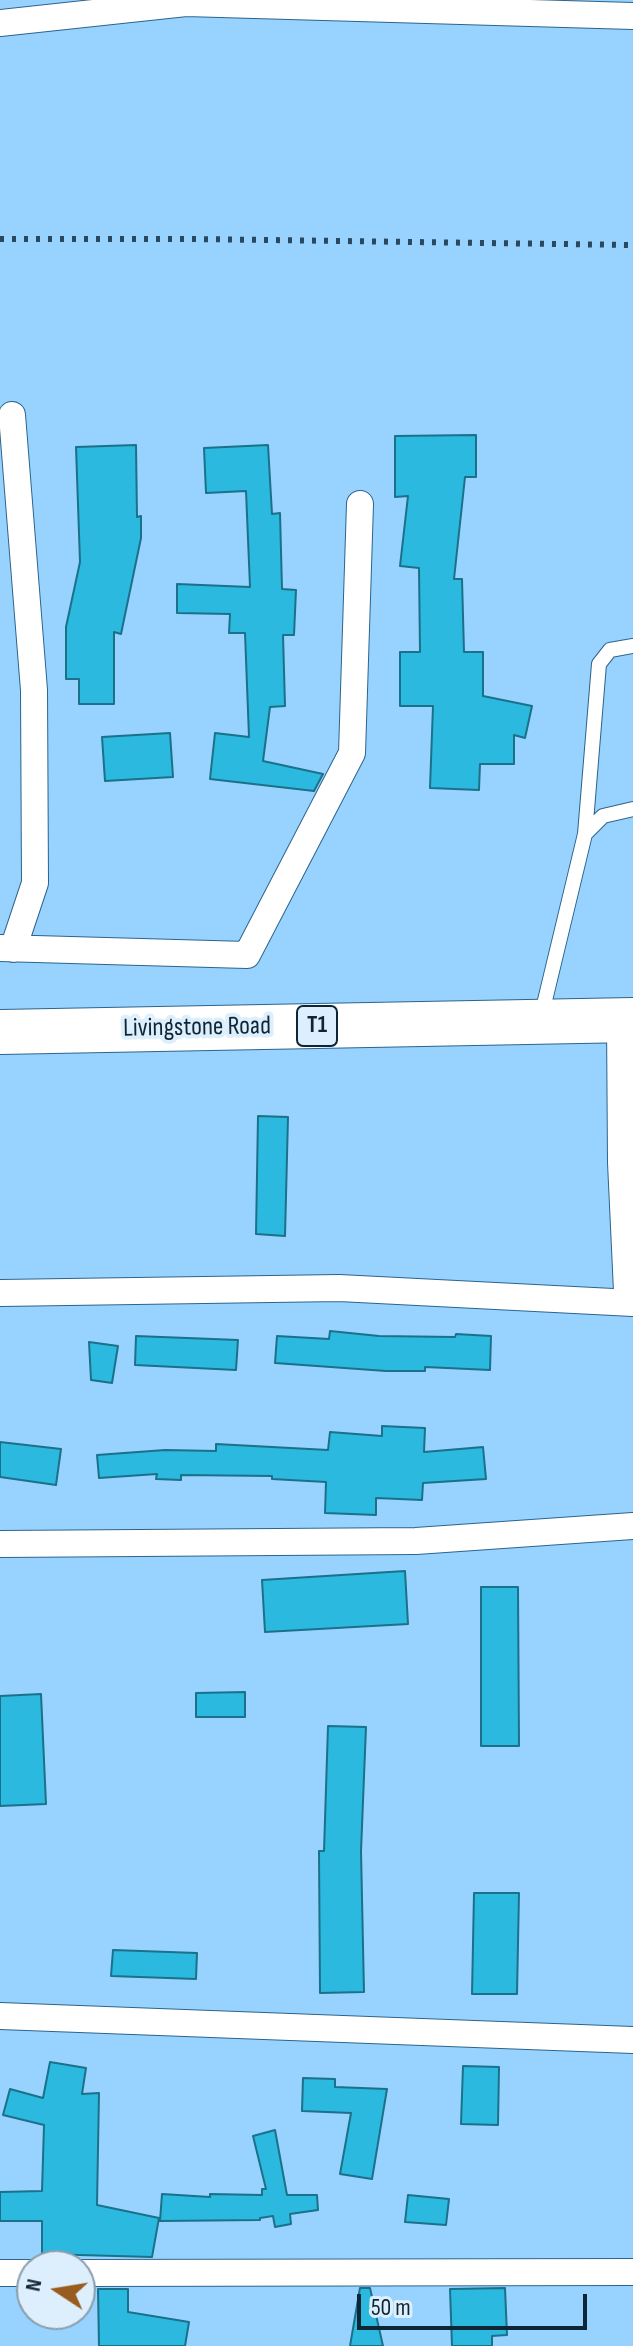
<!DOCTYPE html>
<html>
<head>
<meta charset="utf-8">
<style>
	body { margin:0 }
	#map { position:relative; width:633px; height:2346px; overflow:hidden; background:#98d3ff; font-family:"Sofia Sans Condensed",sans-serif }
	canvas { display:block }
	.north { position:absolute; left:16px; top:2250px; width:80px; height:80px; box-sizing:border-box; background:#ddeffc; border:2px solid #8a9eac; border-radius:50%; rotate:282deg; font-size:22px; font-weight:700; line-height:32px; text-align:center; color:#0d2535 }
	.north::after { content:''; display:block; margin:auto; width:28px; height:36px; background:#995c1f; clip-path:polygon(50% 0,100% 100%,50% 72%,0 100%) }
	.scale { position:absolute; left:357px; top:2294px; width:230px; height:36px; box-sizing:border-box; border:4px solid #0d2535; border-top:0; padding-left:10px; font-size:24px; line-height:28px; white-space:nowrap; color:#0d2535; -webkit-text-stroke:6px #ddeffc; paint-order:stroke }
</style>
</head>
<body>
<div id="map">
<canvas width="633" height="2346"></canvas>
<div class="north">N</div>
<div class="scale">50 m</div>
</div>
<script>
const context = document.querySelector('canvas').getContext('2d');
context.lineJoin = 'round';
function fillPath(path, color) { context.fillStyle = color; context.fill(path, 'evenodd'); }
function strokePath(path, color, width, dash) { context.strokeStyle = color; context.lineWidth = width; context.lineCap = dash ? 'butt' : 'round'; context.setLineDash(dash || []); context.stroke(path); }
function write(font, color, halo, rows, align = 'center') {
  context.font = font + ' "Sofia Sans Condensed",sans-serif'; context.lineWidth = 8; context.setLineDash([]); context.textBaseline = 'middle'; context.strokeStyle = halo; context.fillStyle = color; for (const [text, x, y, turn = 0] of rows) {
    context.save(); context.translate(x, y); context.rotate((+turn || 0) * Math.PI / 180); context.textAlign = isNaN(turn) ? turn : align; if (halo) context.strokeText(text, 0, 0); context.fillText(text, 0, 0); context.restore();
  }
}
const building = new Path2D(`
	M476 435V477H465L454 579H462L464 652H483V696L532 706 525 738 514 735V764H480L479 790 430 788 433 706H400V652H420L419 568 400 566 408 496 395 497V436Z
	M136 445 137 517 141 516V538L121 634 114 632V704H79V679H66V627L80 562 76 447Z
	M268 445 272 514 280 513 282 589 296 590 294 635H283L285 706 270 707 263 761 323 774 314 791 210 779 215 733 249 737 245 633H229L230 614 177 613V584L250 587 246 491 206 493 204 448Z
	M170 733 173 777 105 781 102 737Z
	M258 1116 288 1117 285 1236 256 1234Z
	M330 1331 379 1336 455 1337 456 1334 491 1336 490 1370 425 1367V1371H386L275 1363 277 1336 329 1339Z
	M136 1336 238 1340 236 1370 135 1365Z
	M89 1342 118 1346 112 1383 91 1380Z
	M382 1426 425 1428 424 1452 483 1447 486 1479 423 1483 422 1500 376 1498V1515L325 1513 326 1482 272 1479V1476L181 1475V1480L156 1479 157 1474 99 1478 97 1455 165 1450 216 1451V1444L328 1450 330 1432 382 1436Z
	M0 1442 61 1449 56 1485 0 1477Z
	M405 1571 408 1624 265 1632 262 1580Z
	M481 1587H518L519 1746H481Z
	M245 1692V1717H196V1693Z
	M41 1694 46 1804 0 1806V1696Z
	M328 1726 366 1727 361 1851 364 1992 320 1993 319 1851H324Z
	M474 1893H519L517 1994H472Z
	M113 1950 197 1953 196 1979 111 1976Z
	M50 2062 86 2068 82 2094 99 2093 97 2205 159 2218 152 2257 42 2254V2221H0V2192L42 2191 44 2125 3 2115 10 2089 43 2098Z
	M463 2066 499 2067 498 2125 461 2124Z
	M303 2078 335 2079V2087L387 2089 372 2179 340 2174 351 2113 302 2111Z
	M275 2130 287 2195H317L318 2210 290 2214 291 2224 275 2227 273 2216 260 2218V2220L160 2221 162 2194 210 2197V2194L262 2195V2189H266L253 2136Z
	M408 2195 449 2199 446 2225 405 2222Z
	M360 2288H370L383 2346H350Z
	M505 2288 507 2335 492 2336V2346H452L450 2289Z
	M98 2289H128V2312L189 2322 185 2346H99Z`);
fillPath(building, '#2cb9df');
strokePath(building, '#1a7189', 2);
const lane = new Path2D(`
	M585 834 599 664 610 650 633 646
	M541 1017 585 834 603 816 633 809`);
const street = new Path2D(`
	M0 23 186 3 633 16
	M12 415 34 690 35 883 13 949
	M0 948 247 955 352 753 360 504
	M0 1293 339 1288 633 1303
	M0 1544 416 1541 633 1526
	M0 2016 633 2040
	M0 2273H32
	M80 2273 633 2272`);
const secondary = new Path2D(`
	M626 1020 627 1162 633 1291`);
const highway = new Path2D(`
	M0 1032 633 1020`);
strokePath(lane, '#2c648b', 16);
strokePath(street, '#2c648b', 28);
strokePath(secondary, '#2c648b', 40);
strokePath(highway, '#2c648b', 46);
strokePath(lane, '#fff', 14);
strokePath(street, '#fff', 26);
strokePath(secondary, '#fff', 38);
strokePath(highway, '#fff', 44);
strokePath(new Path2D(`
	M0 239H194L633 245`), '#29485e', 6, [4, 8]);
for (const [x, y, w] of [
	[317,1026,40]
]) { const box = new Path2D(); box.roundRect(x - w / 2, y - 20, w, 40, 6); context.fillStyle = '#ddeffc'; context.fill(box); strokePath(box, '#0d2535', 2); }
write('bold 24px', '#0d2535', null, [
	["T1",317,1026]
]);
write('26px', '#0d2535', '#ddeffc', [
	["Livingstone Road",197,1028,-1]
]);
</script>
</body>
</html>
